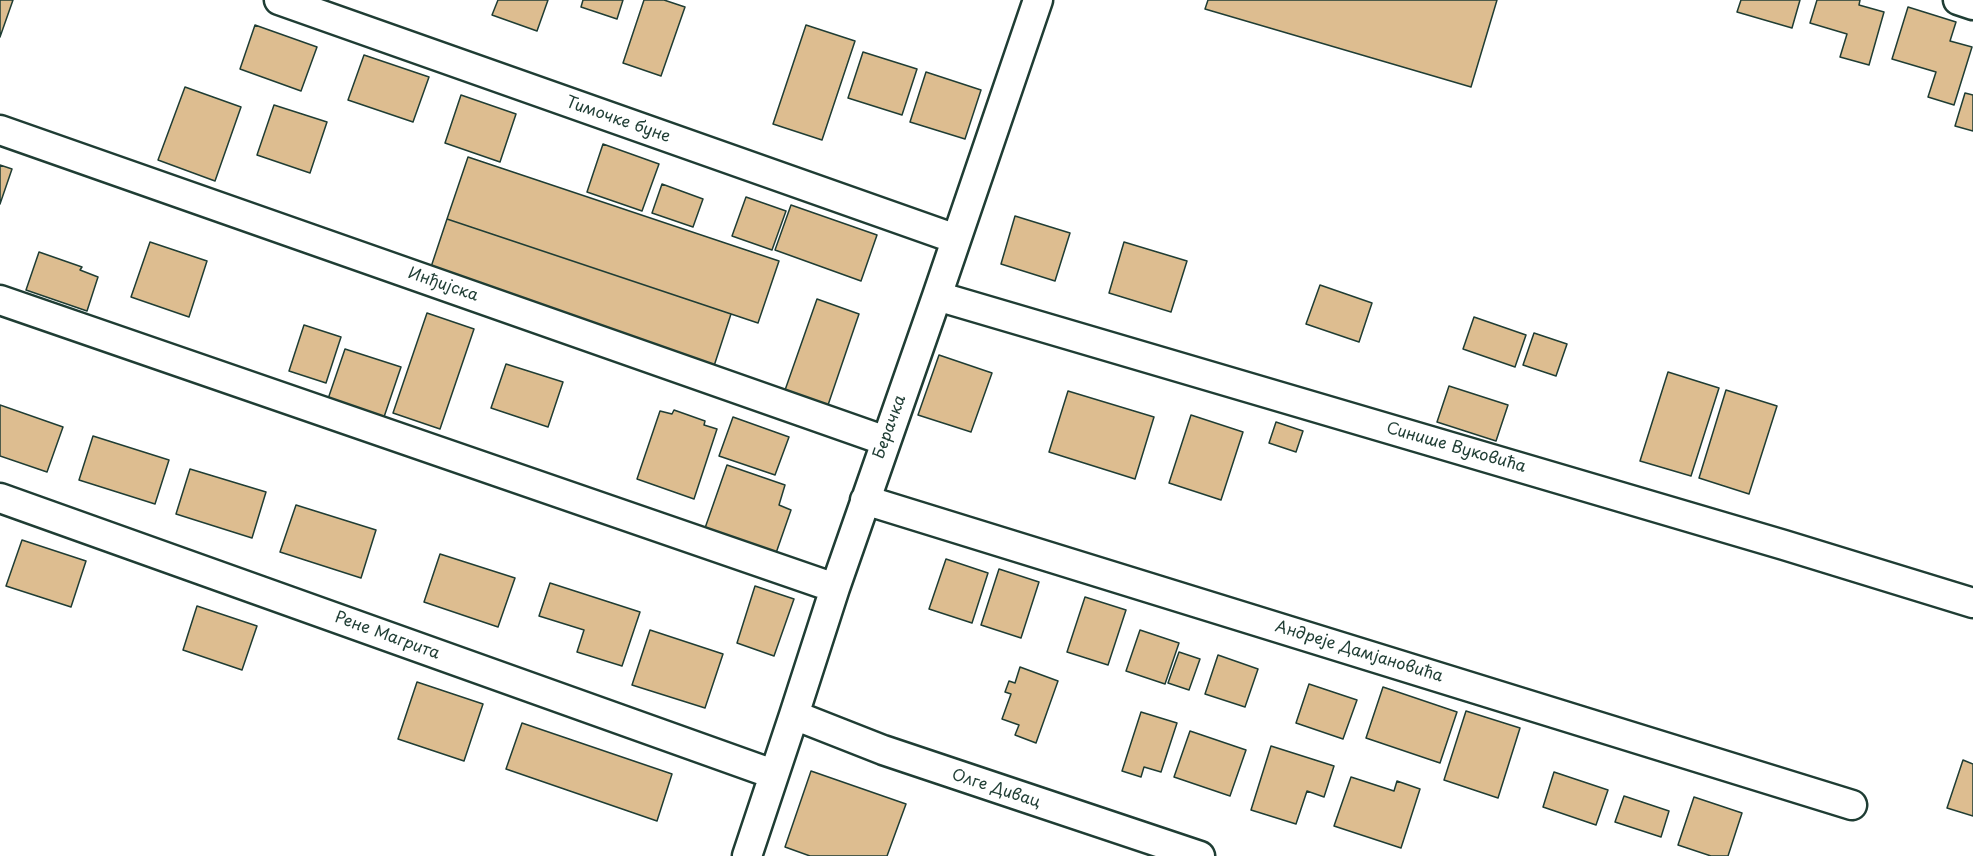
<!DOCTYPE html>
<html>
<head>
<meta charset="utf-8">
<style>
	body { margin:0 }
	canvas { display:block; background:#fff }
</style>
</head>
<body>
<canvas width="1973" height="856"></canvas>
<script>
const context = document.querySelector('canvas').getContext('2d');
context.lineJoin = 'round';
function fillPath(path, color) { context.fillStyle = color; context.fill(path, 'evenodd'); }
function strokePath(path, color, width, dash) { context.strokeStyle = color; context.lineWidth = width; context.lineCap = dash ? 'butt' : 'round'; context.setLineDash(dash || []); context.stroke(path); }
function write(font, color, halo, rows, align = 'center') {
  context.font = font + ' "Playpen Sans",sans-serif'; context.lineWidth = 5; context.setLineDash([]); context.textBaseline = 'middle'; context.strokeStyle = halo; context.fillStyle = color; for (const [text, x, y, turn = 0] of rows) {
    context.save(); context.translate(x, y); context.rotate((+turn || 0) * Math.PI / 180); context.textAlign = isNaN(turn) ? turn : align; if (halo) context.strokeText(text, 0, 0); context.fillText(text, 0, 0); context.restore();
  }
}
const building = new Path2D(`
	M0 0H13L0 37Z
	M498 0H548L537 31 492 15Z
	M583 0H623L617 19 581 7Z
	M644 0H664L685 7 661 76 623 63Z
	M1208 0H1497L1471 87 1205 9Z
	M1741 0H1800L1792 28 1737 12Z
	M1817 0H1860L1859 5 1884 12 1869 65 1840 57 1847 34 1810 23Z
	M1908 7 1956 22 1950 41 1972 47 1954 105 1928 97 1936 72 1892 59Z
	M255 25 317 47 301 91 240 69Z
	M806 25 855 41 822 140 773 124Z
	M863 52 917 69 902 115 848 98Z
	M364 55 429 77 413 122 348 100Z
	M926 72 981 90 965 139 910 122Z
	M185 87 241 107 215 181 158 160Z
	M1965 93 1973 95V131L1955 126Z
	M461 95 516 114 500 162 445 143Z
	M274 105 327 122 310 173 257 155Z
	M603 144 659 164 642 211 587 192Z
	M468 157 779 261 758 323 447 219Z
	M0 165 12 169 0 204Z
	M662 184 703 199 693 227 652 213Z
	M746 197 786 211 772 250 732 236Z
	M791 205 877 235 861 281 775 250Z
	M1015 216 1070 233 1055 281 1001 264Z
	M447 219 731 314 714 366 430 270Z
	M150 242 207 261 189 317 131 297Z
	M1124 242 1187 261 1171 312 1109 293Z
	M39 252 82 267 80 270 98 277 87 311 26 290Z
	M1320 285 1372 303 1359 342 1306 324Z
	M817 299 859 314 827 408 784 393Z
	M427 313 474 329 440 429 393 413Z
	M1474 317 1526 335 1515 367 1463 349Z
	M304 325 341 337 326 383 289 371Z
	M1534 333 1567 344 1556 376 1523 365Z
	M345 349 401 367 384 417 328 399Z
	M939 355 992 373 971 432 918 415Z
	M506 364 563 382 548 427 491 408Z
	M1668 372 1719 388 1691 476 1640 461Z
	M1449 386 1508 405 1496 441 1437 422Z
	M1726 390 1777 406 1749 494 1699 478Z
	M1068 391 1154 417 1135 479 1049 452Z
	M0 405 63 427 47 472 0 456Z
	M674 410 705 421 704 425 717 429 694 499 637 479 660 411 672 414Z
	M1191 415 1243 432 1221 500 1169 483Z
	M733 417 789 437 775 475 719 456Z
	M1276 422 1303 431 1296 452 1269 443Z
	M93 436 169 460 155 504 79 480Z
	M727 465 785 485 779 505 791 510 775 556 704 531Z
	M190 469 266 492 252 538 176 514Z
	M296 505 376 530 361 578 280 552Z
	M22 540 86 561 71 607 6 586Z
	M440 554 515 578 498 627 424 602Z
	M946 559 988 573 972 623 929 609Z
	M999 569 1039 582 1021 638 981 625Z
	M550 583 640 612 622 666 577 652 584 630 539 616Z
	M755 586 794 599 774 656 737 643Z
	M1085 597 1126 610 1108 665 1067 652Z
	M197 606 257 626 242 670 183 650Z
	M650 630 723 654 705 708 632 685Z
	M1140 630 1179 643 1165 684 1126 671Z
	M1179 652 1200 659 1189 690 1168 683Z
	M1218 655 1258 669 1245 707 1205 694Z
	M1020 667 1058 681 1036 743 1015 735 1019 725 1002 719 1011 694 1005 692 1009 681 1015 683Z
	M417 682 483 704 464 761 398 739Z
	M1309 684 1357 700 1343 739 1296 723Z
	M1383 687 1457 712 1440 763 1366 738Z
	M1466 711 1520 728 1498 798 1444 780Z
	M1141 712 1177 723 1161 772 1144 767 1141 777 1122 771Z
	M522 723 672 774 657 821 506 769Z
	M1190 731 1246 750 1230 796 1174 777Z
	M1271 746 1334 766 1324 797 1307 791 1296 824 1251 810Z
	M1963 760 1973 764V816L1947 808Z
	M811 771 906 804 887 856H810L785 847Z
	M1554 772 1608 790 1596 825 1543 807Z
	M1351 777 1394 791 1397 781 1420 789 1401 848 1334 826Z
	M1624 796 1669 811 1661 837 1615 822Z
	M1694 797 1742 813 1728 856H1711L1678 845Z`);
fillPath(building, '#ddbd90');
strokePath(building, '#1f3d34', 1.5);
const minor = new Path2D(`
	M279 0 956 239
	M1958 0 1973 5
	M0 130 886 441
	M937 296 1784 545 1973 603
	M0 300 835 588
	M0 498 773 774
	M865 500 1852 805
	M794 715 883 750 1200 856
	M747 856 794 715 835 588 937 296 1038 0`);
strokePath(minor, '#1f3d34', 33);
strokePath(minor, '#fff', 28);
write('16px', '#1f3d34', '#fff', [
	["Тимочке буне",618,120,19],
	["Инђијска",443,285,19],
	["Берачка",890,427,-70],
	["Синише Вуковића",1456,448,16],
	["Рене Магрита",387,636,20],
	["Андреје Дамјановића",1359,652,17],
	["Олге Дивац",996,789,18]
]);
</script>
</body>
</html>
